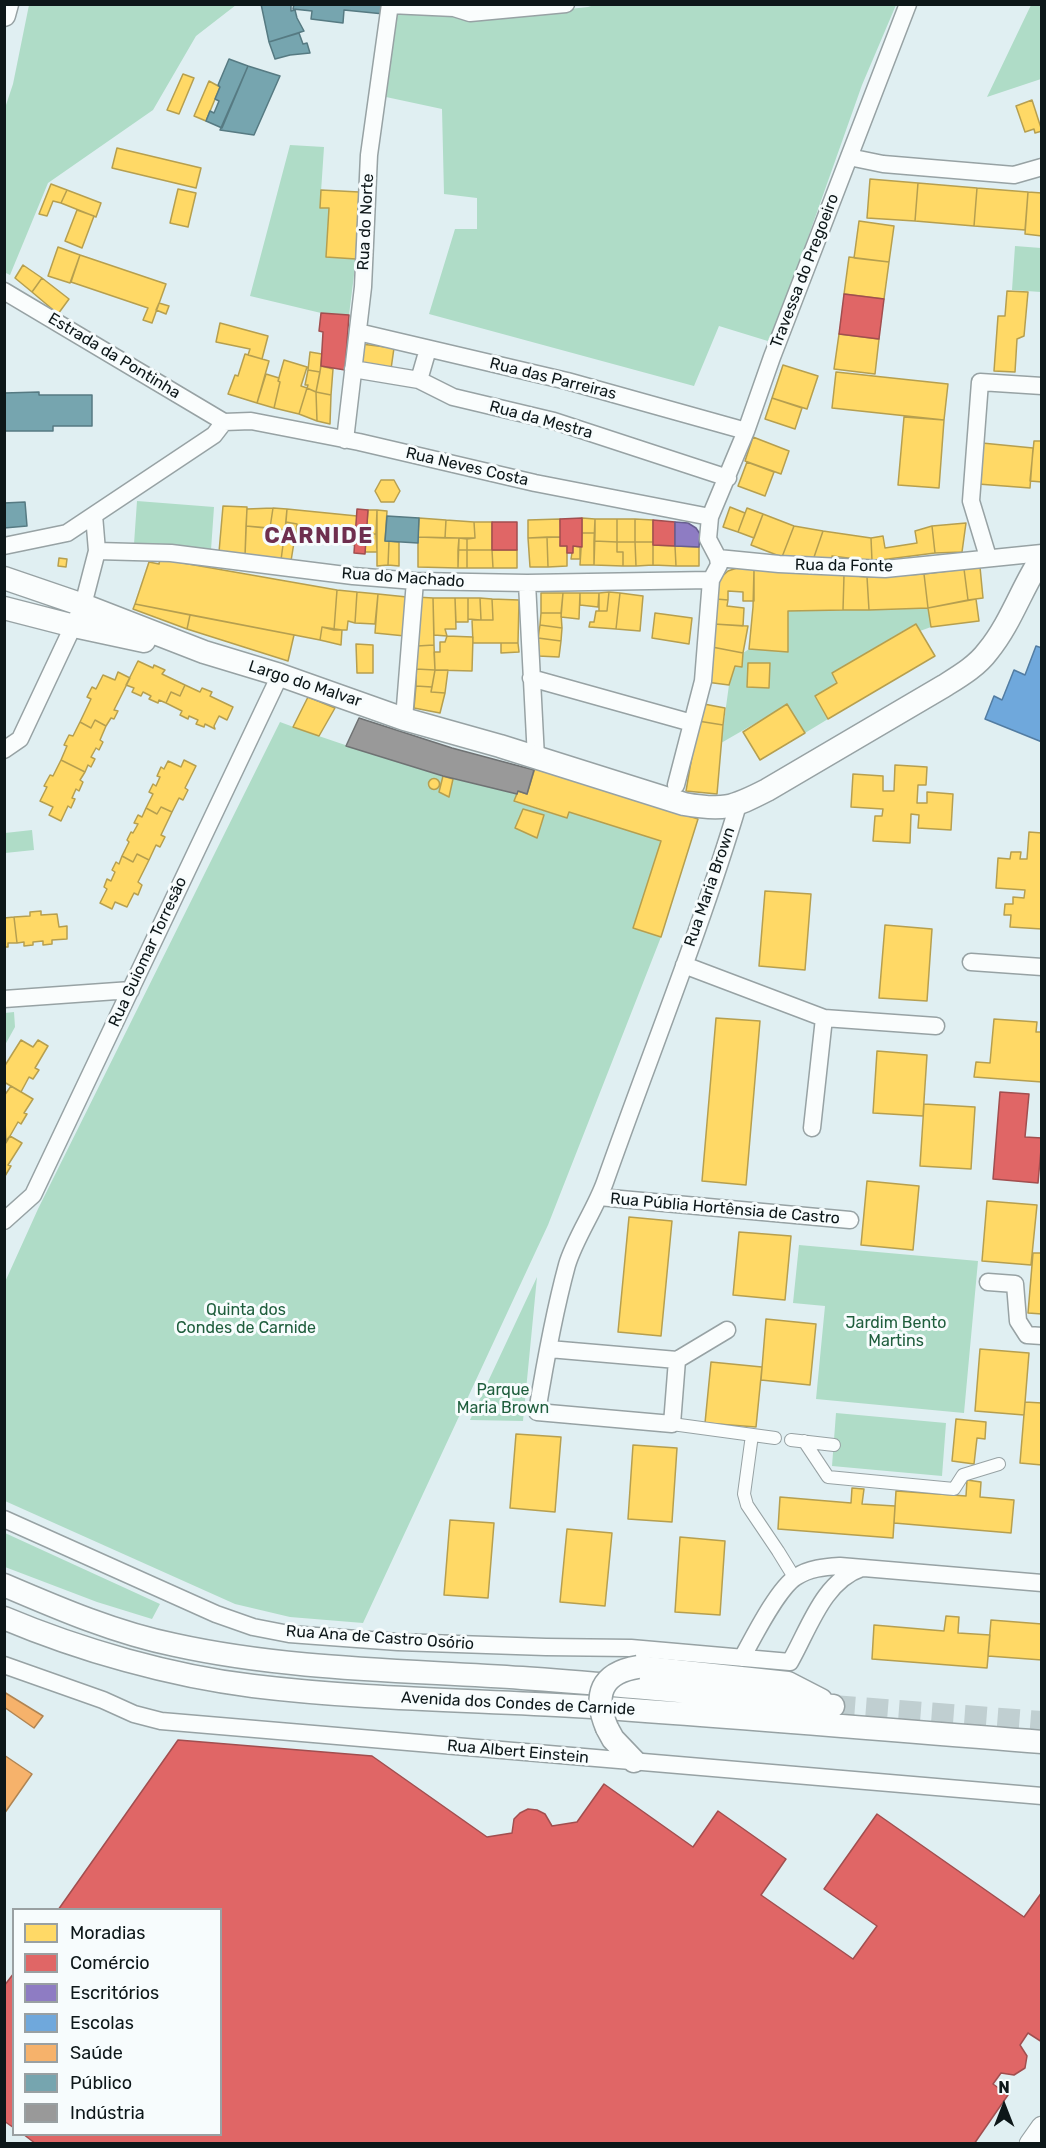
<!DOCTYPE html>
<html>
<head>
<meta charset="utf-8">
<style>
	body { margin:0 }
	#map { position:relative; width:1046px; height:2148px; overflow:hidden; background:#e0eff2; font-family:Rubik,sans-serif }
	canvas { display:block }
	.frame { position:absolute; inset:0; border:6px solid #0d1719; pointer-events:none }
	.legend { position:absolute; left:12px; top:1908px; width:210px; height:228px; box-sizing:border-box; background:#f7fcfd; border:2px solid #99a0a2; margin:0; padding:8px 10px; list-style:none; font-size:18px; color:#0d1719 }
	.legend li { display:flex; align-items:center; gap:12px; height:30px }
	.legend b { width:30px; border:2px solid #99a0a2 }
	.north { position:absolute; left:974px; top:2076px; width:60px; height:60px; -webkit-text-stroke:4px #f7fcfd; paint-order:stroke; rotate:0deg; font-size:16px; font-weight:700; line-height:24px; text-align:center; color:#0d1719 }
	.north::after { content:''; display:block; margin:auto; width:21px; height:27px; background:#0d1719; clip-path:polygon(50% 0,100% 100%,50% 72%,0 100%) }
</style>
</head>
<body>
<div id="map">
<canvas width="1046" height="2148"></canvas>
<div class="frame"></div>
<ul class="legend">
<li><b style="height:16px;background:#ffd966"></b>Moradias</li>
<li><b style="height:16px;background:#e06666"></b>Comércio</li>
<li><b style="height:16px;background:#8e7cc3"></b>Escritórios</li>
<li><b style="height:16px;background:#6fa8dc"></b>Escolas</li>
<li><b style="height:16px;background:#f6b26b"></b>Saúde</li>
<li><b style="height:16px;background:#76a5af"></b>Público</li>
<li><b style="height:16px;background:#999"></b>Indústria</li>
</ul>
<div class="north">N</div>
</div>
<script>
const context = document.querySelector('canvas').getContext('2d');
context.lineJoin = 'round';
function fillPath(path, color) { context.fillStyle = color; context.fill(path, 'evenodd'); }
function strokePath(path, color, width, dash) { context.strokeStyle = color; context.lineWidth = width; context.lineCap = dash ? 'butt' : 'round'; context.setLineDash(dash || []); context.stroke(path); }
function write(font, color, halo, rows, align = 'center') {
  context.font = font + ' Rubik,sans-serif'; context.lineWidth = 6; context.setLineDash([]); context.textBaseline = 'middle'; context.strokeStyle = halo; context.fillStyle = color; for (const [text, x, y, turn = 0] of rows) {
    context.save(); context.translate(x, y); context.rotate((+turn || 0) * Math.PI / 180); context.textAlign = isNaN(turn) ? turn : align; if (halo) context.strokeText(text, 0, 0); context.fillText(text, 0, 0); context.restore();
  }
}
fillPath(new Path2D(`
	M597 4 896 5 862 85 771 342 719 326 694 386 429 314 455 229H477V198L444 194 442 109 386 97 394 13 452 15 476 19 588 7Z
	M29 5H236L196 36 153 110 48 183 10 275 4 272 5 108 13 84Z
	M1031 5H1041V79L987 97Z
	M290 145 324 147 320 207 329 208 326 257 356 259 349 315 321 313 250 296Z
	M1015 246 1041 248V292L1012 290Z
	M137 501 214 507 211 550 134 544Z
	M928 608 931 627 920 631 915 624 832 673 837 683 815 697 828 719 805 733 787 705 721 743 729 685 735 666 742 667 743 653 749 649 788 652V611Z
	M280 722C358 751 436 775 517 794L515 802 563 817 567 818 569 812 661 841 633 928 661 937 548 1225 363 1623 290 1617 235 1604 5 1501V1282L38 1209Z
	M32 830 34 850 5 853V833Z
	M14 1012 15 1027 5 1045V1013Z
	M799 1245 978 1261 964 1413 816 1399 825 1306 793 1303Z
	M537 1277 523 1421 470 1420Z
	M836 1413 946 1423 942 1476 832 1466Z
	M4 1533H5L160 1604 152 1619 97 1602 5 1567Z`), '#afdcc7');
const homes = new Path2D(`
	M183 74 194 78 179 114 167 110Z
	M209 81 220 87 206 121 194 116Z
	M1032 100 1042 131 1035 133 1034 129 1025 132 1016 106Z
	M117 148 201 168 196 188 112 168Z
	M870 179 918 183 915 221 867 218Z
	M918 183 977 188 974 226 915 221Z
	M51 184 67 190 61 203 53 201 47 216 39 214Z
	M977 188 1028 192 1025 230 974 226Z
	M178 189 196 193 188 227 170 223Z
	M67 190 101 203 96 217 61 203Z
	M321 190 359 192 356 259 326 257 329 208H320Z
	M1028 192 1042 193V236L1025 234Z
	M77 210 94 216 82 248 65 241Z
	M859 221 894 226 889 262 854 258Z
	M58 247 80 255 70 283 48 276Z
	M80 255 166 284 152 323 143 320 148 308 71 282Z
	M849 257 889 262 884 299 844 294Z
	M23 265 42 278 32 292 15 278Z
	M42 278 69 299 58 314 32 292Z
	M1007 291 1028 292 1024 336 1017 339 1015 372 994 371 998 316H1005Z
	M159 303 169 306 166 314 156 310Z
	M220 323 268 336 262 359 248 355 250 349 216 342Z
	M839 334 879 339 875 374 834 369Z
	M361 344 394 348 391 369 358 365Z
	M310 352 322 354 320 372 308 370Z
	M245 354 269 361 257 403 228 394 235 375 238 376Z
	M284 360 307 367 301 386 307 388 299 414 274 408 280 382 278 381Z
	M783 365 818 376 807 409 772 398Z
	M321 366 333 369 331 395 316 392Z
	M308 370 320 372 316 392 307 388 308 385H305Z
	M836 372 948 384 944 420 832 408Z
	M266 374 279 378 278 381 280 382 274 408 257 403Z
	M307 388 316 392 317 421 299 414Z
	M316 392 331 395 330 424 317 421Z
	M772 398 802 408 795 429 765 419Z
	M904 417 944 420 939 488 898 485Z
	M753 437 789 451 781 474 745 461Z
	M1034 441H1042V482L1030 481Z
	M982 443 1033 448 1030 488 978 484Z
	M747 462 774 472 765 496 738 486Z
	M381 480H394L400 491 394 502H381L375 491Z
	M223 506 247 507 245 556 219 552Z
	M730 507 745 513 738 532 723 527Z
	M273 508 287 509 285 530 270 528Z
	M273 508 270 528 246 526 247 509Z
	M747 508 763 514 754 538 738 532Z
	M287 509 357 516 355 545 296 536 297 524 286 522Z
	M368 510H377L376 534H366Z
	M377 510 387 511 385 541H389L388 565 377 566Z
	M763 514 794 526 782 557 751 545Z
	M419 518 446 520 445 538 418 537Z
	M582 518 595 519V533H582Z
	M560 519 561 537 528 538V520Z
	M595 519H617V542L594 541Z
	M617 519H635V542H617Z
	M635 519 653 520V542H635Z
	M446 520 474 522 475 538H445Z
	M286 522 297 524 291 561 281 560Z
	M474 522H492V550H467V539L475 538Z
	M966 523 962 552 935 553 932 526Z
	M246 526 285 530 281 560 245 556Z
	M794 526 823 531 813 560 782 557Z
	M932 526 935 553 872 561 871 538 883 536 885 548 917 543 915 531Z
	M823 531 871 538 872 561 832 556V561L813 560Z
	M582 533H595L594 565H580Z
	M366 534H376L377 552H365Z
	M418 537 459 538 458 568 418 567Z
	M547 537H561L560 546H567V566L548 567Z
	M547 537 548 567H530L528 538Z
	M459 538 467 539V550H458Z
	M389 541 399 542V566L388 565Z
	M594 541 617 542V552H623V566L594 565Z
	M617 542H635L636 566H623V552H617Z
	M635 542H653V565L636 566Z
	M653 545 675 546 676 566 653 565Z
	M573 546 580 547V559H571Z
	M675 546 699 547V566H676Z
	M458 550H467V568H458Z
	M467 550H492L493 568H467Z
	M492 550H517V568H493Z
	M59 558 67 559 66 567 58 566Z
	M160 559 337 590 334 630 322 627 320 640 135 604 149 562 159 564Z
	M980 567 983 598 968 600 964 569Z
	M737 568 754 569V601H743V592L728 591V600L716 599 718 580 728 571Z
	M754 569 844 575 843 610 788 611V652L749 649 753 607Z
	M964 569 968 600 928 608 924 574Z
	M924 574 928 608 869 610 867 577Z
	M844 575 867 577 869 610H843Z
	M337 590 357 592 355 623 348 621 347 630H334Z
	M357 592 378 594 375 624 355 623Z
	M609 592 620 593 616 629 589 627 590 622H594L596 611H607Z
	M609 592 607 611H599V593Z
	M541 593H563L561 613H541Z
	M563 593H580L579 619 561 617Z
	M580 593H599L598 607 580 605Z
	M620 593 643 596 640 631 616 629Z
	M378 594 407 597 405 636 375 633Z
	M416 597 433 598 434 645 417 646Z
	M433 598H455L456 629H445L447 636 434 635Z
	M455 598H468V622H456Z
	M468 598H480L481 620 468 619Z
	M480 598 492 599 493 620H481Z
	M492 599 519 600 518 643H473L472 620H493Z
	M716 599 728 600 727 606 744 608 743 626 714 624Z
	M976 599 979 621 931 627 928 608Z
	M135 604 190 615 187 629 133 609Z
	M541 613H561L562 628 540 625Z
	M655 613 692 618 689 644 652 638Z
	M190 615 294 635 288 661 187 629Z
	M714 624 748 626 743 653 712 647Z
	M916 624 935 656 828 719 815 696 837 683 832 673Z
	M540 625 562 628 561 641 538 638Z
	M322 627 342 630 341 645 320 640Z
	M447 636 473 637 472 671 435 670 434 652H440V642H445Z
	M538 638 561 641 559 657 538 656Z
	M501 643H518L519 652 501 653Z
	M356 644 373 645V673H357Z
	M434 645 435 670 416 669 417 646Z
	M712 647 743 653 742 667 735 666 729 685 706 682Z
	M138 661 153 668 154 665 165 670 162 674 185 685 180 696 171 692 166 703 159 700 158 703 149 699 151 696 143 692 141 696 132 692 134 688 126 685Z
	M748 663H770L769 688 747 687Z
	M416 669 435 670 432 687 416 686Z
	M435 670H448L445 693 431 692Z
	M118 672 130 678 114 710 118 711 114 719 111 718 106 726 95 720 91 728 80 722 91 699 87 697 92 687 96 689 103 675 115 680Z
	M185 685 200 692 202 688 212 692 210 696 233 707 227 720 219 716 214 726 215 729 205 724 204 727 196 724 198 720 189 716 188 719 180 715 182 711 166 703 171 692 180 696Z
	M416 686 432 687 431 692 445 693 440 713 414 708Z
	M308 697 335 708 319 736 293 727Z
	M704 704 725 708 723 725 698 721Z
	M787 704 805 733 760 760 743 732Z
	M95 720 106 726 100 740 103 742 99 750 96 748 91 757 95 759 91 767 88 765 85 772 61 760 67 746 64 745 69 735 73 736 80 722 91 728Z
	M698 721 723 725 717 794 686 791Z
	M61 760 85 772 80 780 83 782 79 791 76 789 72 798 75 799 71 808 68 806 61 821 49 815 53 807 40 801 47 787 44 786 50 775 53 776Z
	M184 760 196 766 185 788 188 790 183 800 179 798 172 812 161 807 157 814 146 808 153 794 149 792 153 784 156 786 160 777 157 776 161 767 164 769 168 761 181 767Z
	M895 765 927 767 926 785H918L917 803H927V792L953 794 951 830 918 828 919 815 911 814 910 843 873 841 875 816H882L883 809 851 807 853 774 883 776V791H894Z
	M535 768 698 819 661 937 633 928 661 841 569 812 567 818 514 801 518 791 527 794Z
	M443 776 453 779 449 797 439 792Z
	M428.5 784a5.5 5.5 0 1 1 11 0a5.5 5.5 0 1 1-11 0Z
	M161 807 172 812 161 835 165 837 160 847 156 845 149 860 137 854 133 862 122 856 129 842 127 840 131 832 133 833 138 824 134 823 138 815 142 817 146 808 157 814Z
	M523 809 544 815 537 838 515 828Z
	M1029 832 1042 833V929L1010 927 1011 915H1004L1005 904H1013V897L1024 898 1025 890 996 888 998 858 1010 859 1011 852H1021L1020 859H1027Z
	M137 854 149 860 138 882 142 885 138 895 134 893 127 907 115 902 112 909 100 903 107 889 104 887 107 879 111 881 115 872 112 870 116 862 119 864 122 856 133 862Z
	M765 891 811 894 805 970 759 966Z
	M41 911V915L57 914 59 927 67 926V939L52 940V944L43 945V941L33 942V945L24 946V942L17 943 14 917 30 916V912Z
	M14 917 17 943H8V947H4V918Z
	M885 925 932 929 927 1001 879 998Z
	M716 1018 760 1021 746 1185 702 1181Z
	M994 1019 1037 1022 1036 1032H1042V1082L974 1077 976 1062 990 1063Z
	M21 1040 33 1047 38 1040 48 1046 35 1068 39 1070 33 1079 29 1077 21 1092 4 1082V1067Z
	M877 1051 927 1055 923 1116 873 1113Z
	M11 1086 33 1099 24 1113 27 1114 21 1124 18 1122 6 1143 4 1096Z
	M924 1104 975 1107 971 1169 920 1166Z
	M10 1136 22 1143 8 1165 11 1166 5 1176 4 1143Z
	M867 1181 919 1186 913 1250 861 1245Z
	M987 1201 1037 1205 1031 1265 982 1261Z
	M629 1217 672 1221 661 1336 618 1332Z
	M739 1232 791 1236 785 1300 733 1295Z
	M1033 1253H1042V1314L1028 1313Z
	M766 1319 816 1324 810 1385 761 1380Z
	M980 1349 1029 1353 1024 1415 975 1411Z
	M711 1362 762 1367 756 1427 705 1423Z
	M1025 1402 1042 1403V1465L1020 1463Z
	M956 1419 986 1422 985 1439 977 1438 974 1464 952 1461Z
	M516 1434 561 1437 555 1512 510 1508Z
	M633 1445 677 1448 672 1522 628 1519Z
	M967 1480 981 1482 980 1497 1014 1500 1011 1533 894 1523 896 1491 966 1496Z
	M852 1488 864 1489 862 1504 895 1506 893 1538 778 1529 780 1497 851 1503Z
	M450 1520 494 1523 488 1598 444 1595Z
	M567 1529 612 1533 605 1606 560 1602Z
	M680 1537 725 1541 720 1615 675 1612Z
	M946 1616 959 1617 958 1633 990 1635 987 1668 872 1659 874 1625 944 1631Z
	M991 1620 1042 1624V1660L988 1656Z`);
fillPath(homes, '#ffd966');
strokePath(homes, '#b69f4f', 1.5);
const shops = new Path2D(`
	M844 294 884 299 879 339 839 334Z
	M321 313 349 315 345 370 321 366 323 332 319 331Z
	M357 509 368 510 365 554 354 553Z
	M582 518V547L573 546V553H567V546H560V519Z
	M653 520 675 522V546L653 545Z
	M492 522H517V550H492Z
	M1000 1092 1029 1094 1025 1137 1042 1138 1038 1183 993 1179Z
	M178 1740 372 1756 487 1837 512 1833 514 1819 520 1813 528 1809 537 1810 545 1814 552 1826 577 1822 604 1784 693 1847 718 1811 786 1859 761 1895 853 1959 877 1926 824 1889 877 1814 1024 1917 1042 1892V2042L1028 2033 1020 2045 1027 2056 1025 2068 1014 2075 1001 2073 993 2084 1008 2095 974 2144H36L23 2134H220V1910H58Z
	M14 1973V2128L4 2121V1986Z`);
fillPath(shops, '#e06666');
strokePath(shops, '#a14e4f', 1.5);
const offices = new Path2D(`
	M675 522 688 523 696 528 700 534 699 547 675 546Z`);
fillPath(offices, '#8e7cc3');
strokePath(offices, '#675e90', 1.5);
const schools = new Path2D(`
	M1036 646 1042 648V742L985 719 994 696 1002 700 1014 670 1025 675Z`);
fillPath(schools, '#6fa8dc');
strokePath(schools, '#527ca2', 1.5);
const health = new Path2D(`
	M4 1692 43 1716 34 1728 4 1707Z
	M4 1755 32 1774 4 1814Z`);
fillPath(health, '#f6b26b');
strokePath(health, '#b08452', 1.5);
const public = new Path2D(`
	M261 4H291V11L295 10 297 18 304 31 269 42Z
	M294 4H385L384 14 344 10 343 23 311 19 312 11 293 9Z
	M299 33 303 44 307 43 310 53 290 55 275 59 269 42Z
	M229 59 248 66 222 128 206 121 210 111 214 113 219 101 215 99 220 87 218 85Z
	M248 66 280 76 254 135 220 130Z
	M39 392V395H92V426H53V431H4V393Z
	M25 502 27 526 4 528V503Z
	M387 516 419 518 418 543 385 541Z`);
fillPath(public, '#76a5af');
strokePath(public, '#567a82', 1.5);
const industry = new Path2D(`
	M359 718 452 748 534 770 527 794 518 791 517 794 443 776 346 746Z`);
fillPath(industry, '#999');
strokePath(industry, '#6f7273', 1.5);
strokePath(new Path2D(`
	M833 1706 1042 1722`), '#c0cfd1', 22, [22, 11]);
const pedestrian = new Path2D(`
	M672 1424 775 1438
	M752 1435 744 1494 747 1505 778 1551 794 1577
	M791 1440 834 1445
	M804 1441 828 1477 954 1489 963 1475 999 1464`);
const minor = new Path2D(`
	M390 5 454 8 470 13 566 4
	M849 157 883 164 1014 175 1042 167
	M4 291 224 422
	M358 332 567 381 746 431
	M353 369 419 380 453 397 554 421 728 478
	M419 380 428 349
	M224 422 251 421 359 442 535 483 710 517
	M345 440 363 287 369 155 390 4
	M4 546 67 533 214 435 224 422
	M97 551 171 553 353 576 415 581 527 583 711 580
	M988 557 971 501 980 382 1042 386
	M718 558 779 564 885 569 1042 553
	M527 583 536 758
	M531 678 692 723
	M404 719 415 581
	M4 750 20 739 83 605 97 551 94 515
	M676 785 703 681 711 580 719 565 718 558 708 539 710 517 746 431 772 357 908 4
	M971 962 1042 967
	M684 965 824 1018 812 1128
	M4 999 131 990
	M824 1018 936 1026
	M599 1197 850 1220
	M4 1221 33 1195 280 675
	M988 1282 1015 1284 1018 1321 1027 1335 1042 1336
	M549 1349 677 1360 672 1424 537 1412C545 1363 554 1313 567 1265 575 1238 595 1210 605 1182 649 1057 700 932 738 805
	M677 1360 727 1330
	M4 1519 216 1614 253 1627 289 1634 398 1642 546 1647 631 1648 790 1662C809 1629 823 1581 862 1568
	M742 1658C753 1638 778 1588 796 1577 809 1568 825 1567 840 1566L1042 1583
	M4 1665 103 1700 134 1714 161 1721 1042 1796`);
const tertiary = new Path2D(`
	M1030 2144 1042 2127`);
const secondary = new Path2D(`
	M4 15 7 4
	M4 578 83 605 204 652 280 675 404 719 500 746 684 804C723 811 732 808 767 790L944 686C960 676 977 666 988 651 1011 623 1022 587 1042 557
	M4 608 74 626 144 641
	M4 1585C60 1609 116 1633 175 1645 289 1670 406 1670 522 1678 626 1685 729 1696 833 1706
	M4 1618C80 1650 171 1676 253 1686 359 1699 467 1700 574 1706 730 1716 886 1730 1042 1742
	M638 1667 788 1683 821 1700
	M607 1728 613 1739 634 1761`);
strokePath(pedestrian, '#97a2a4', 14);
strokePath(minor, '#97a2a4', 19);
strokePath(tertiary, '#97a2a4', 23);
strokePath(secondary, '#97a2a4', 25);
strokePath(pedestrian, '#fafdfd', 12);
strokePath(minor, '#fafdfd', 16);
strokePath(tertiary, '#fafdfd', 21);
strokePath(secondary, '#fafdfd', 22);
const secondaryBridge = new Path2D(`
	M607 1728C593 1695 601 1673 638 1667`);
strokePath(secondaryBridge, '#97a2a4', 25, []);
strokePath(secondaryBridge, '#fafdfd', 22);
write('16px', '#0d1719', '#f7fcfd', [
	["Rua do Norte",366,222,-87],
	["Travessa do Pregoeiro",805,271,-69],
	["Estrada da Pontinha",114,356,31],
	["Rua das Parreiras",553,379,14],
	["Rua da Mestra",541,420,15],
	["Rua Neves Costa",467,467,13],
	["Rua da Fonte",844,566,1],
	["Rua do Machado",403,578,4],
	["Largo do Malvar",305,684,18],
	["Rua Maria Brown",710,887,-71],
	["Rua Guiomar Torresão",148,952,-65],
	["Rua Públia Hortênsia de Castro",725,1209,5],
	["Rua Ana de Castro Osório",380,1638,4],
	["Avenida dos Condes de Carnide",518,1704,3],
	["Rua Albert Einstein",518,1752,5]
]);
write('16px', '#1f5e3d', '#f7fcfd', [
	["Quinta dos",246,1310],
	["Condes de Carnide",246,1328],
	["Jardim Bento",896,1323],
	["Martins",896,1341],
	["Parque",503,1390],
	["Maria Brown",503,1408]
]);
context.letterSpacing = '1.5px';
write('bold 22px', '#6e2e4e', '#f7fcfd', [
	["CARNIDE",319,537]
]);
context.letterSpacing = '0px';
</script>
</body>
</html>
